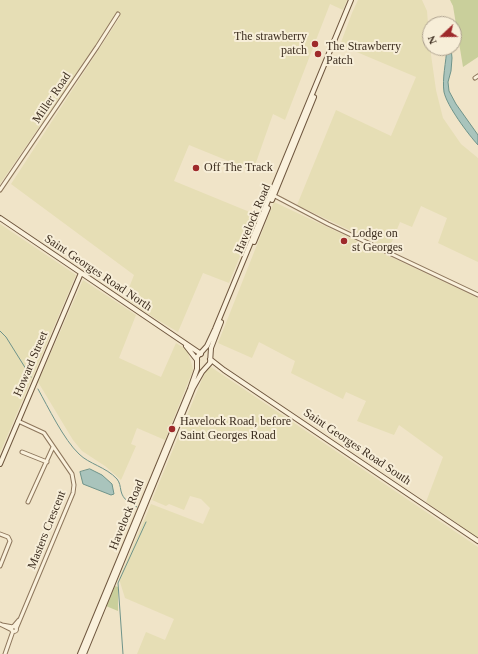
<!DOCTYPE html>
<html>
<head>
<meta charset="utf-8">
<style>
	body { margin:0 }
	#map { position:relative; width:478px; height:654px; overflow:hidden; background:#f0e4c8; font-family:"Times New Roman",serif }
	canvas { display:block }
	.north { position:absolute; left:422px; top:16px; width:40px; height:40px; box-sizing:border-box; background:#f7eed8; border:1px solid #ada18e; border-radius:50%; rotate:248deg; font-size:11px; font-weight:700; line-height:16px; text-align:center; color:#3d2e20 }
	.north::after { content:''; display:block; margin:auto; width:14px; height:18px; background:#9e2a2b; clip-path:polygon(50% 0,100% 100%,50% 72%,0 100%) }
</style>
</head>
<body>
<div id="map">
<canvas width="478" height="654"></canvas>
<div class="north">N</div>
</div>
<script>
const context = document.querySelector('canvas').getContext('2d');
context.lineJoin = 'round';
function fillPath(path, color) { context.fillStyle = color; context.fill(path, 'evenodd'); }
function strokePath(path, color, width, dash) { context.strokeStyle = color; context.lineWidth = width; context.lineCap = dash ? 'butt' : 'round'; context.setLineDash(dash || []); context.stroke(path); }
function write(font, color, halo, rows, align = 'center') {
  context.font = font + ' "Times New Roman",serif'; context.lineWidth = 4; context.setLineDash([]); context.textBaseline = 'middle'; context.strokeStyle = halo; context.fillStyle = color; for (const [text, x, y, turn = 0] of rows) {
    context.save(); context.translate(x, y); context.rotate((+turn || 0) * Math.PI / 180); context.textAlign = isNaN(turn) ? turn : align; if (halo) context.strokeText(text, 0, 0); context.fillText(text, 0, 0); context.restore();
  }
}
fillPath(new Path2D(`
	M0 0H347L343 10 330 4 285 120 273 114 253 171 189 145 174 181 257 215 229 283 203 273 178 332 156 319 125 298 134 275 11 184 120 17 116 15 0 184Z
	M358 0H422L427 11 430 48 436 90 443 118 461 144 478 158V262L438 243 447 218 421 206 412 227 400 222 389 249 297 205 336 110 391 136 416 77 340 45 352 13Z
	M274 202 478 298V538L426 502 443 457 399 425 394 435 357 421 366 401 346 392 343 399 291 373 295 361 259 342 252 358 218 343Z
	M0 224 76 275 0 453Z
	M83 280 136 315 119 358 161 377 176 343 184 348 188 353 192 365 193 370 165 440 137 428 131 444 136 446 121 480 105 466 82 451 73 440 38 382Z
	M208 365 478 547V654H137L146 632 165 640 174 619 125 598 119 579 151 504 203 524 210 508 201 499 190 496 184 510 169 504 166 506 152 500Z`), '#e6deb5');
fillPath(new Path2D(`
	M450 0H478V57L463 67 453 6Z
	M115 586 118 587V611L106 606Z`), '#c9cf9b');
const water = new Path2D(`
	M447 48H451L452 58 451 71 448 82 449 91 456 104 478 135V145C468 134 447 106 444 92 442 79 446 62 447 48Z
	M90 469 102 475 112 484 114 494 111 495 83 484 80 472Z`);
fillPath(water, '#a9c4bc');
strokePath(water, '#6f938a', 1);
strokePath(new Path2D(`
	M0 331 6 337 31 377
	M38 389C48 407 64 440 79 454 89 464 106 467 117 479 120 483 120 486 121 491 123 500 130 503 137 507
	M123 654 118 583 146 522`), '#6f938a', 1);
const street = new Path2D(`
	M475 78 478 76
	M0 190 97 47 118 14
	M273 195 328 224 478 295
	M22 452 47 462
	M28 502 53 447
	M0 534 8 537 10 541 0 566
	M0 624 12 630
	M2 625 13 627 19 620
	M11.5 629a2.5 2.5 0 1 1 5 0a2.5 2.5 0 1 1-5 0Z
	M16 629 73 493 74 485 72 474 44 433 18 421
	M5 654 13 631`);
const secondary = new Path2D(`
	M272 200 314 97
	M0 218 201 354
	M254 242 268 208
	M186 346 197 360
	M210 359 224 370 478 541
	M0 464 81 273
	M80 654 190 389 197 369V357L207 346 215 329 351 0
	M84 654 193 388 202 372 210 363 211 348 221 322`);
strokePath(street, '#8d765c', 5);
strokePath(secondary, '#6f573f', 6);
strokePath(street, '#faf1dc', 3);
strokePath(secondary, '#faf1dc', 4);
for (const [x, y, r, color] of [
	[315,44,4,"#9e2a2b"],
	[318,54,4,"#9e2a2b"],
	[196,168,4,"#9e2a2b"],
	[344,241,4,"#9e2a2b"],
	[172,429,4,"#9e2a2b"]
]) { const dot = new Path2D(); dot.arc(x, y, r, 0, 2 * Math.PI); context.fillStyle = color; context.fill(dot); strokePath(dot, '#f7eed8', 1.5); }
write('12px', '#3d2e20', '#f7eed8', [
	["The strawberry",307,37,"right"],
	["patch",307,51,"right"],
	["The Strawberry",326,47],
	["Patch",326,61],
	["Off The Track",204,168],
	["Lodge on",352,234],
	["st Georges",352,248],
	["Havelock Road, before",180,422],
	["Saint Georges Road",180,436]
], 'left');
write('12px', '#3d2e20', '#f7eed8', [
	["Miller Road",52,98,-56],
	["Havelock Road",253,219,-67],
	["Saint Georges Road North",98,273,34],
	["Howard Street",31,364,-67],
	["Saint Georges Road South",357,447,34],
	["Havelock Road",127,515,-68],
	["Masters Crescent",47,530,-68]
]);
</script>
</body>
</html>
